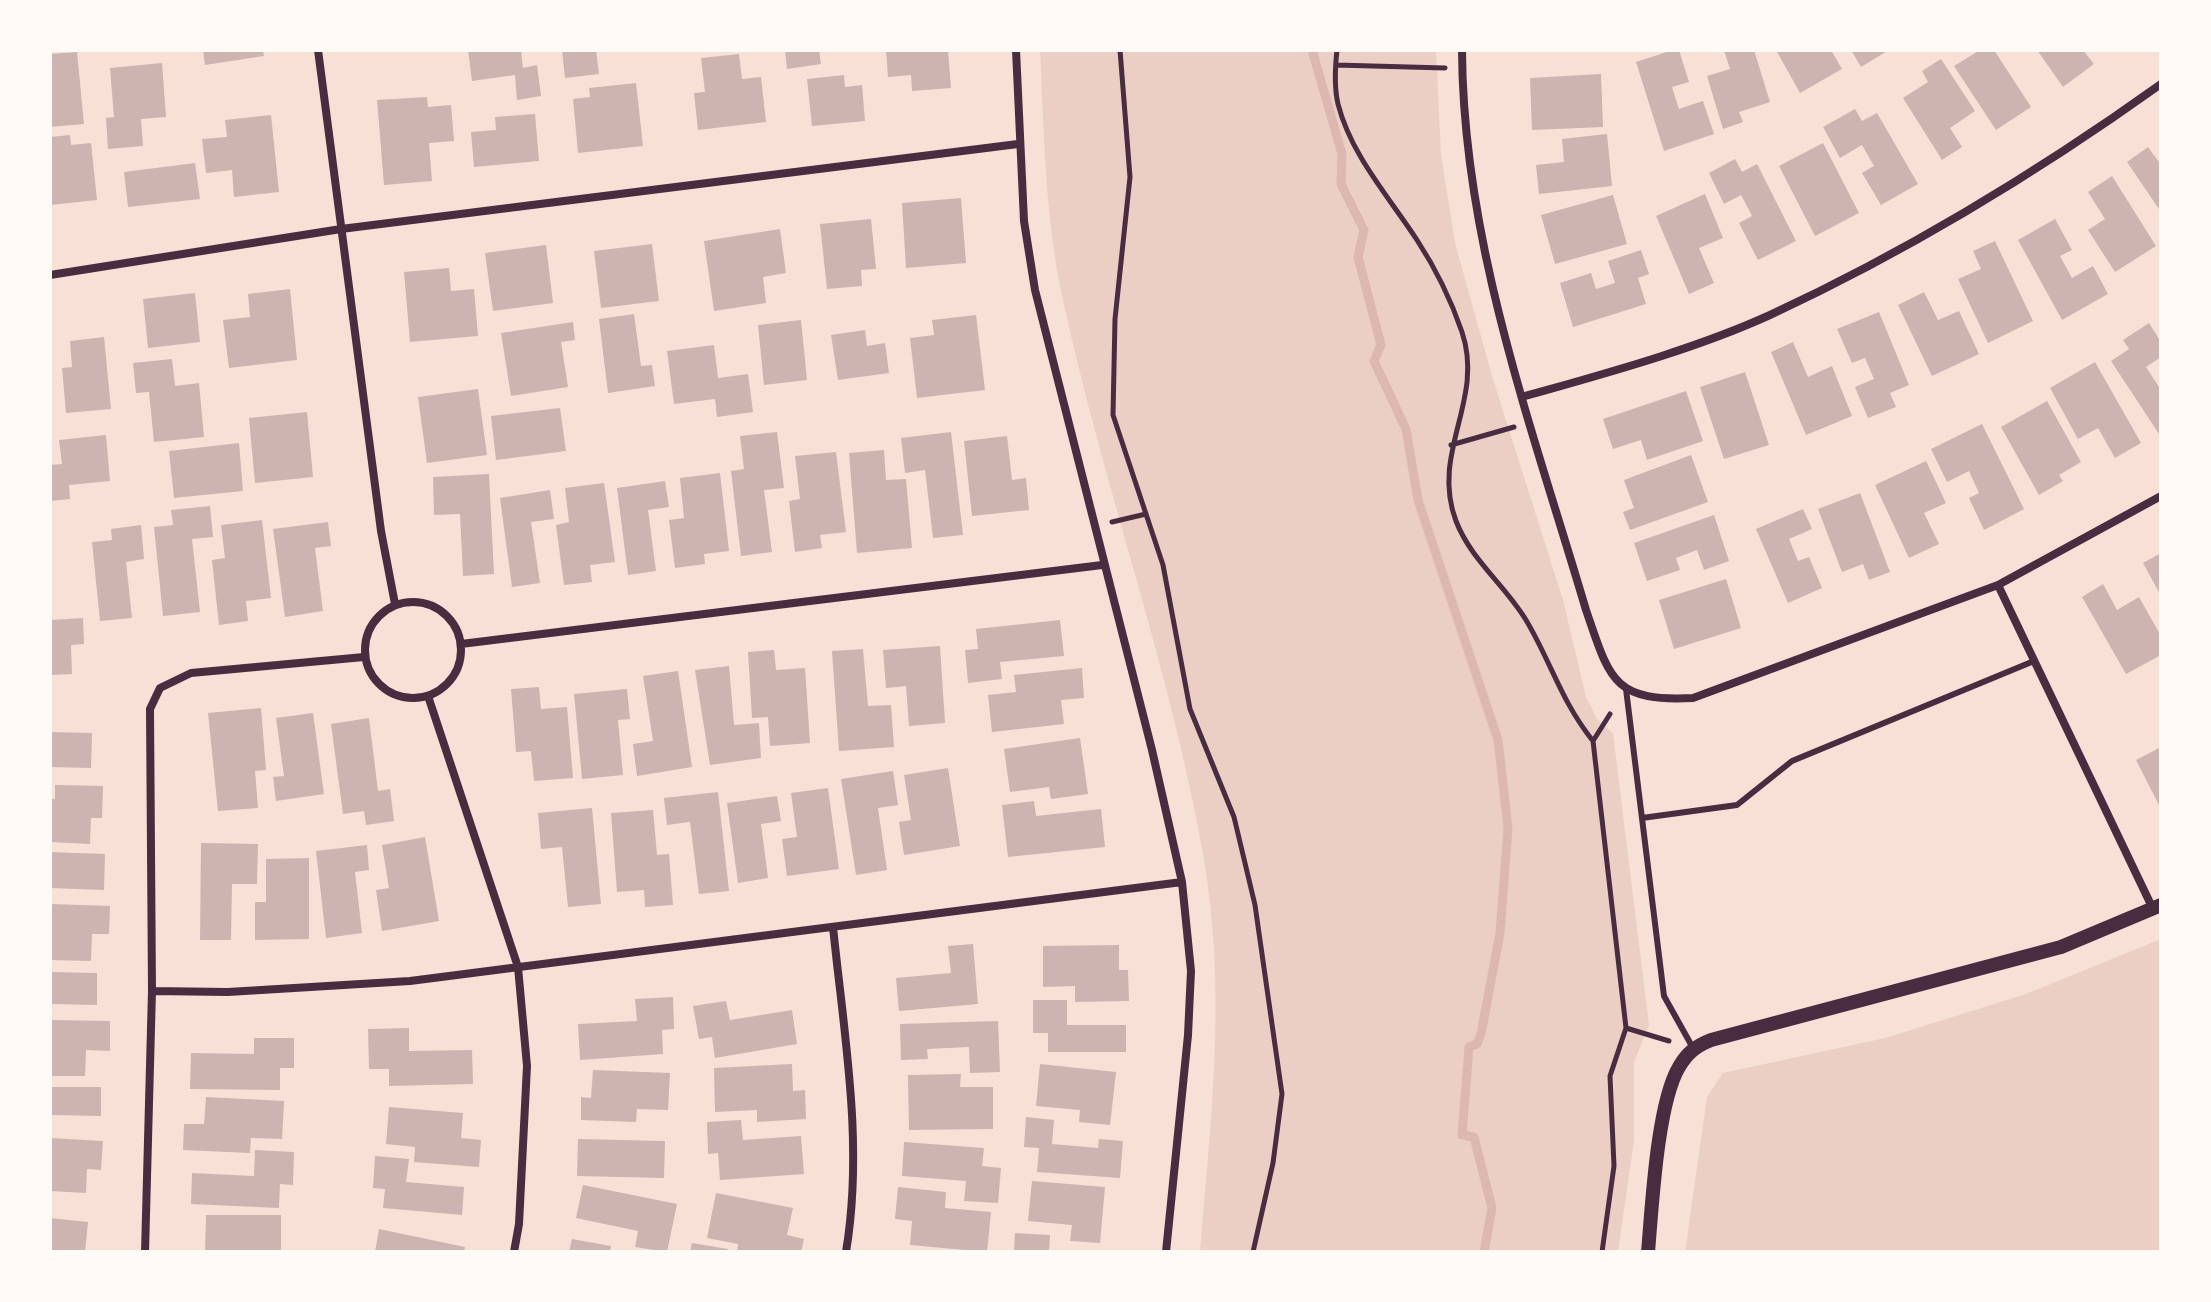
<!DOCTYPE html>
<html>
<head>
<meta charset="utf-8">
<style>
	body { margin:0 }
	#map { position:relative; width:2211px; height:1302px; overflow:hidden; background:#f7e1d7; font-family:"Work Sans",sans-serif }
	canvas { display:block }
	.frame { position:absolute; inset:0; border:52px solid #fffaf5; pointer-events:none }
</style>
</head>
<body>
<div id="map">
<canvas width="2211" height="1302"></canvas>
<div class="frame"></div>
</div>
<script>
const context = document.querySelector('canvas').getContext('2d');
context.lineJoin = 'round';
function fillPath(path, color) { context.fillStyle = color; context.fill(path, 'evenodd'); }
function strokePath(path, color, width, dash) { context.strokeStyle = color; context.lineWidth = width; context.lineCap = dash ? 'butt' : 'round'; context.setLineDash(dash || []); context.stroke(path); }
fillPath(new Path2D(`
	M1040 50H1436L1441 154 1455 243 1492 376 1563 600 1586 697 1597 719 1613 733 1649 1025 1634 1062V1141L1618 1252H1200C1211 1116 1227 990 1203 854 1170 667 1103 486 1063 300 1045 218 1044 134 1040 50Z
	M2161 939V1252H1685L1707 1097 1723 1073 1885 1038 2026 994Z`), '#ebcfc5');
strokePath(new Path2D(`
	M1312 50 1342 154 1341 184 1364 230 1358 257 1381 345 1374 361 1406 429 1418 500 1498 740 1508 828 1500 933 1481 1034 1477 1044 1469 1047 1462 1135 1474 1137 1492 1208 1484 1252`), '#dcb8b0', 9);
fillPath(new Path2D(`
	M203 50H263L264 56 205 65Z
	M468 50H521L523 68 537 65 541 96 517 100 515 75 472 81Z
	M562 50H596L599 74 565 78Z
	M785 50H819L821 64 787 69Z
	M886 50H948L951 88 912 91 911 75 888 77Z
	M1673 50H1679L1689 82 1672 87 1679 109 1703 101 1714 134 1664 151 1636 62Z
	M1724 50H1754L1770 102 1739 112 1743 122 1723 129 1707 76 1730 69Z
	M1776 50H1831L1842 69 1800 93Z
	M1851 50H1889L1861 67Z
	M1980 50H1994L2031 107 1996 130 1954 66Z
	M2037 50H2083L2094 64 2063 87Z
	M77 52 84 124 50 127V54Z
	M739 54 742 79 761 77 766 122 698 130 694 93 705 92 701 58Z
	M1941 59 1975 111 1950 128 1962 147 1942 160 1903 98 1928 82 1922 71Z
	M162 63 166 117 141 119 143 146 108 149 106 118 114 117 110 68Z
	M1601 74 1603 127 1532 130 1530 78Z
	M844 75 845 87 862 85 865 121 812 126 807 79Z
	M636 83 643 146 578 153 573 99 590 97 589 88Z
	M427 97 428 107 451 105 454 141 429 143 432 181 384 185 377 100Z
	M1855 109 1862 121 1877 113 1918 184 1881 205 1862 173 1874 166 1862 145 1840 158 1823 127Z
	M535 114 539 161 474 167 471 132 496 130 495 117Z
	M271 115 279 192 234 197 232 170 206 173 202 139 227 137 225 120Z
	M1607 134 1612 186 1539 194 1536 165 1564 162 1562 139Z
	M70 135 71 145 91 143 97 200 50 205V137Z
	M1823 143 1859 213 1815 236 1779 166Z
	M2148 147 2161 165V212L2127 162Z
	M1735 159 1742 172 1757 164 1796 241 1758 260 1739 223 1752 216 1741 195 1724 204 1709 173Z
	M195 163 200 199 128 207 124 172Z
	M2112 176 2156 246 2115 272 2088 230 2105 219 2088 192Z
	M1705 194 1723 238 1699 248 1714 283 1689 294 1656 216Z
	M1613 195 1627 244 1555 264 1541 215Z
	M961 198 966 263 906 268 902 203Z
	M871 219 876 269 861 270 862 286 827 289 820 224Z
	M2055 219 2072 250 2060 256 2072 278 2093 266 2108 294 2062 320 2018 240Z
	M780 229 786 273 763 277 766 303 714 311 704 241Z
	M1995 241 2033 321 1988 343 1958 279 1981 269 1973 251Z
	M652 244 659 301 601 308 594 251Z
	M546 245 553 303 493 311 485 253Z
	M1641 250 1649 274 1638 278 1646 304 1573 327 1560 283 1591 273 1596 289 1615 283 1608 261Z
	M449 268 451 291 474 289 478 336 410 342 404 272Z
	M290 289 297 360 229 368 223 320 250 317 248 294Z
	M1924 292 1938 320 1959 311 1979 354 1932 376 1898 305Z
	M195 293 200 342 148 348 143 299Z
	M1879 312 1909 385 1890 393 1896 407 1868 418 1855 387 1874 379 1865 358 1852 363 1837 329Z
	M634 314 641 366 652 365 655 386 608 393 599 319Z
	M976 315 985 390 917 398 910 338 934 335 932 320Z
	M801 320 807 380 764 385 758 325Z
	M573 322 575 340 561 342 568 387 511 396 501 333Z
	M2149 323 2161 342V357L2146 367 2161 390 2159 434 2111 361 2129 349 2123 340Z
	M865 330 867 346 885 343 889 373 838 380 831 335Z
	M104 337 111 409 66 413 62 368 72 367 70 341Z
	M1793 342 1808 377 1832 366 1852 416 1806 435 1771 352Z
	M714 345 718 378 748 374 753 412 717 417 715 399 674 404 667 351Z
	M172 359 175 386 199 383 204 437 154 442 149 392 136 393 133 363Z
	M2095 362 2141 443 2115 458 2098 428 2078 439 2050 388Z
	M1745 372 1769 445 1724 459 1700 387Z
	M478 389 487 455 427 463 418 397Z
	M1686 391 1703 441 1647 460 1641 440 1613 449 1603 419Z
	M2047 401 2081 462 2059 475 2063 481 2039 495 2001 427Z
	M560 408 566 451 496 460 491 416Z
	M307 412 313 477 255 483 249 418Z
	M1982 424 2024 509 1984 530 1969 498 1979 493 1969 471 1947 482 1931 449Z
	M777 432 784 488 764 490 772 552 741 556 731 471 744 469 740 436Z
	M951 432 963 535 933 538 925 470 905 473 901 438Z
	M106 435 110 481 69 485 70 499 50 501V465L62 464 59 440Z
	M1007 436 1012 480 1026 478 1029 510 972 516 964 441Z
	M239 443 243 491 174 498 169 451Z
	M884 450 886 480 906 479 912 548 857 553 849 453Z
	M836 452 846 532 820 535 822 548 795 552 789 501 800 499 795 456Z
	M1691 455 1708 502 1630 530 1623 512 1634 508 1624 480Z
	M1926 461 1946 503 1924 513 1939 544 1909 558 1875 485Z
	M720 473 729 551 704 554 705 564 675 568 669 520 684 518 680 478Z
	M489 474 494 574 463 576 460 514 434 515 433 477Z
	M665 481 669 507 648 510 656 571 628 575 617 488Z
	M604 483 615 562 590 565 592 582 564 585 556 525 569 522 565 488Z
	M550 490 554 519 531 522 540 583 512 587 500 498Z
	M1860 493 1890 572 1869 580 1863 564 1842 572 1818 509Z
	M210 506 213 537 192 539 200 612 163 616 154 527 173 525 171 510Z
	M1803 509 1812 529 1789 539 1798 561 1809 557 1822 588 1788 603 1756 529Z
	M1714 515 1729 561 1704 570 1697 550 1676 558 1680 570 1647 581 1634 543Z
	M262 520 271 598 246 601 248 621 219 625 212 560 225 558 221 525Z
	M328 522 331 546 315 548 323 611 285 617 273 529Z
	M141 525 144 559 126 562 132 618 100 621 92 542 112 540 111 529Z
	M2161 553V596L2143 563Z
	M1726 579 1741 628 1674 649 1659 600Z
	M2103 584 2117 610 2139 597 2161 636V655L2126 674 2082 597Z
	M83 618 84 644 71 645 72 674 50 675V620Z
	M1060 620 1064 656 1000 662 1002 679 968 683 965 650 978 649 976 629Z
	M940 646 945 723 909 726 906 686 886 688 883 650Z
	M863 649 868 706 891 705 894 747 839 751 832 651Z
	M774 650 776 670 805 668 810 743 770 746 768 717 752 718 748 652Z
	M729 666 734 725 759 723 761 758 710 765 695 670Z
	M1082 668 1084 698 1061 700 1064 724 992 732 988 695 1016 692 1014 675Z
	M678 671 692 767 637 776 633 744 653 741 643 676Z
	M539 687 541 709 567 707 573 778 534 781 531 751 516 752 511 689Z
	M627 689 630 719 618 720 623 775 582 779 574 694Z
	M261 708 266 770 255 771 258 808 218 811 208 713Z
	M313 713 324 794 276 801 273 777 284 776 276 718Z
	M369 718 378 791 390 789 394 821 366 825 364 811 343 814 331 724Z
	M50 732 92 733 91 768 50 767Z
	M1080 738 1088 794 1051 799 1049 787 1010 792 1004 749Z
	M2161 747V809L2136 760Z
	M948 768 960 846 904 855 899 822 911 820 904 775Z
	M893 771 898 805 878 808 887 870 856 875 841 779Z
	M55 785 103 786 102 818H91L90 844 50 842V799H55Z
	M828 788 839 869 787 876 782 839 797 837 791 793Z
	M718 792 729 891 699 894 690 822 667 825 664 798Z
	M777 796 781 821 761 824 768 878 738 883 727 803Z
	M1034 801 1036 816 1101 809 1105 847 1008 857 1002 805Z
	M592 808 601 904 568 907 562 847 541 849 538 813Z
	M653 810 657 855 669 854 673 905 645 907 644 890 617 892 611 813Z
	M425 837 439 921 382 931 376 890 389 888 382 845Z
	M201 843 258 844 257 884H232L231 940H200Z
	M367 845 369 870 355 872 362 933 326 938 316 851Z
	M50 852 105 854 104 890 50 888Z
	M309 858V939L255 940V902H266V859Z
	M50 904 110 906 109 934H92L91 961 50 960Z
	M973 944 978 1004 899 1011 896 978 951 973 948 946Z
	M1119 945V970H1128L1129 1001 1075 1002V986L1043 987V946Z
	M50 972 97 973V1005L50 1004Z
	M673 997 674 1029 662 1030 663 1054 580 1060 578 1024 637 1021 635 999Z
	M1033 1000H1067V1025H1126V1052H1048V1033H1033Z
	M726 1001 730 1020 792 1010 797 1044 715 1058 712 1037 699 1039 693 1006Z
	M50 1020 110 1021V1051L86 1050 85 1076H50Z
	M998 1021 1000 1072 970 1073 969 1047 927 1049 928 1059 901 1060 900 1024Z
	M409 1028V1051L472 1050 473 1084 389 1086V1069H369L368 1029Z
	M254 1038H294V1068H280V1090L190 1089 191 1053 254 1054Z
	M792 1064 793 1091 805 1090 806 1119 757 1122V1110L715 1112 714 1068Z
	M1040 1064 1116 1072 1110 1125 1079 1122 1080 1110 1036 1106Z
	M593 1070 670 1073 668 1110 637 1109 636 1122 581 1120V1097L591 1098Z
	M961 1074 960 1087H993V1129L909 1130 908 1075Z
	M50 1087H101V1116L50 1115Z
	M206 1097 284 1101 282 1139 251 1138 250 1153 183 1150 184 1124H204Z
	M389 1107 463 1113 461 1138 481 1140 479 1167 414 1162 415 1147 386 1144Z
	M1026 1117 1054 1120 1052 1144 1098 1148 1099 1139 1123 1141 1120 1178 1037 1172 1039 1148 1024 1147Z
	M741 1120 743 1140 801 1136 804 1174 720 1180 718 1153 708 1154 707 1122Z
	M50 1138 103 1141 101 1170 87 1169 86 1193 50 1191Z
	M578 1139 665 1141 664 1178 577 1176Z
	M904 1142 984 1148 982 1166 1001 1168 998 1203 964 1201 966 1181 902 1176Z
	M255 1150 294 1152 293 1185 280 1184 279 1208 191 1204 192 1173 254 1176Z
	M375 1156 409 1159 406 1182 464 1187 462 1215 383 1208 385 1189 373 1188Z
	M1032 1181 1105 1187 1100 1243 1070 1241 1072 1225 1028 1221Z
	M583 1185 677 1204 667 1252 635 1247 638 1231 576 1218Z
	M898 1187 946 1192 945 1208 991 1212 987 1252 910 1245 912 1221 895 1219Z
	M716 1193 793 1208 787 1235 804 1239 801 1252H737L738 1244 707 1238Z
	M206 1215H281V1252H205Z
	M50 1218 88 1222 85 1252H50Z
	M379 1229 465 1247 464 1252H375Z
	M1015 1233 1050 1235 1049 1252H1014Z
	M572 1239 611 1246 610 1252H569Z
	M692 1243 728 1249 727 1252H690Z`), '#ccb4b1');
strokePath(new Path2D(`
	M1120 50 1130 177 1115 319 1113 415 1163 565 1190 709 1234 817 1255 905 1282 1094 1273 1163 1253 1252
	M1337 50C1335 68 1334 87 1338 104 1351 155 1389 197 1417 240 1436 269 1451 300 1462 332 1485 401 1430 452 1456 521 1471 560 1505 585 1526 620 1551 662 1561 701 1593 741L1626 1028 1610 1076 1614 1166 1602 1252
	M1336 65 1445 68
	M1451 445 1514 427
	M1112 522 1146 514
	M1593 741 1610 714
	M1626 1028 1669 1041`), '#4a2c40', 5);
strokePath(new Path2D(`
	M1626 689 1664 996 1693 1048
	M1642 818 1737 805 1792 761 2034 661`), '#4a2c40', 6);
strokePath(new Path2D(`
	M318 50 381 531 395 604
	M1016 50 1024 221 1035 290 1152 750 1182 882 1191 971 1188 1035 1166 1252
	M1462 50C1463 243 1532 427 1586 610 1610 680 1613 702 1693 698L1998 585 2161 496
	M50 275 341 229 1018 144
	M1522 397C1603 374 1693 350 1770 315 1908 251 2038 172 2161 84
	M1998 585 2153 909
	M365 650a48 48 0 1 1 96 0a48 48 0 1 1-96 0Z
	M461 644 1102 565
	M428 696 518 967 527 1066 519 1224 514 1252
	M833 927C844 1035 864 1144 846 1252
	M152 991 228 992 410 981 1182 882
	M145 1252 152 991 150 709 160 688 191 673 364 657`), '#4a2c40', 8);
strokePath(new Path2D(`
	M1648 1252C1652 1207 1657 1104 1679 1067 1687 1053 1696 1046 1711 1040L2061 947 2161 905`), '#4a2c40', 14);
</script>
</body>
</html>
